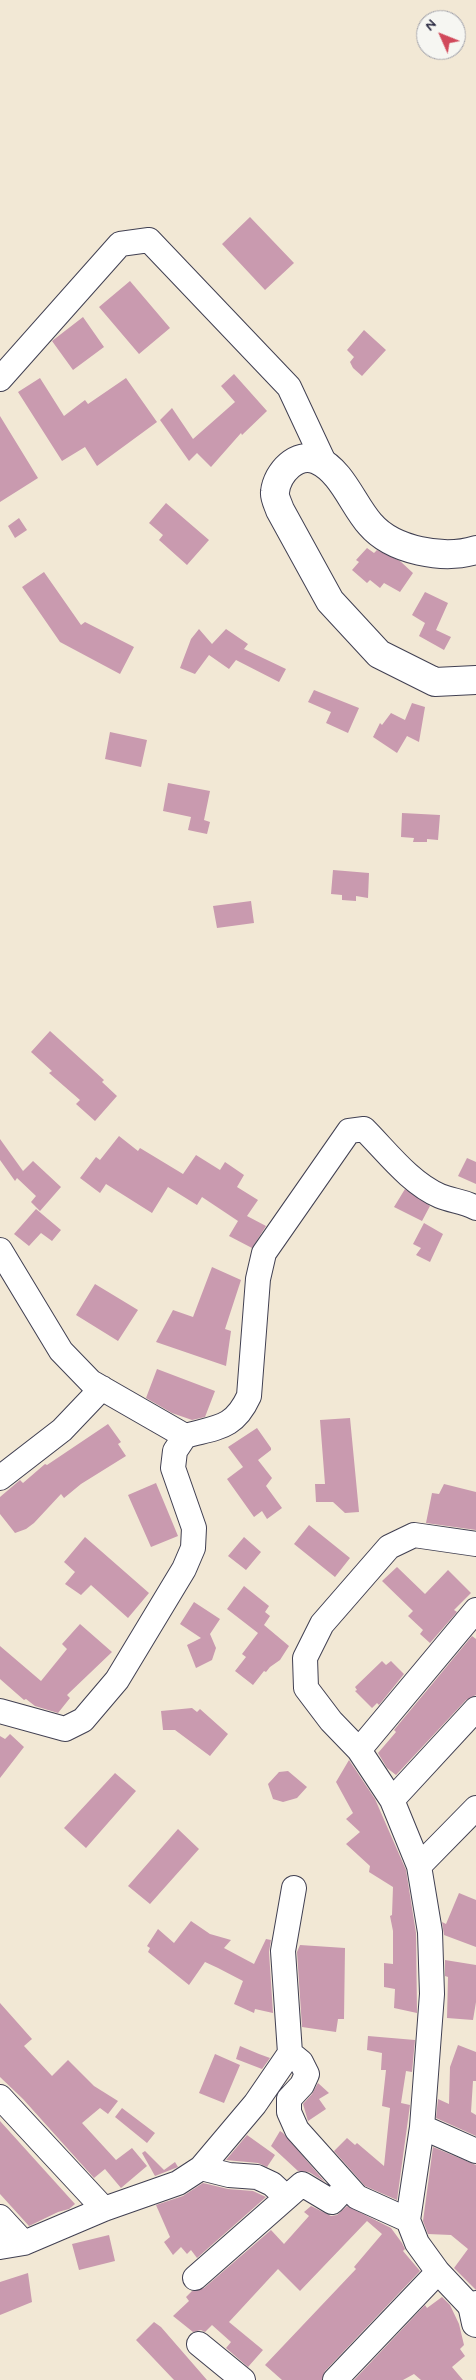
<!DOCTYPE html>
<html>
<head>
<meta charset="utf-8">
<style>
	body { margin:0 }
	#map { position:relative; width:476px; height:2380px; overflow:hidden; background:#f2e8d5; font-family:Mynerve,sans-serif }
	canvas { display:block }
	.north { position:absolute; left:416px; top:10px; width:50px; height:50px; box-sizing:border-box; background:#f6f6f2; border:1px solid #a1a1a9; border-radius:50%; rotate:314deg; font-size:14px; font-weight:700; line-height:20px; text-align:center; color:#22223b }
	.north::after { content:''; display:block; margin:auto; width:18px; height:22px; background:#d1495b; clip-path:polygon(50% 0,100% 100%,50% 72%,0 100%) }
</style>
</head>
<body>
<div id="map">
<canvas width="476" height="2380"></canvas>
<div class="north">N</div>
</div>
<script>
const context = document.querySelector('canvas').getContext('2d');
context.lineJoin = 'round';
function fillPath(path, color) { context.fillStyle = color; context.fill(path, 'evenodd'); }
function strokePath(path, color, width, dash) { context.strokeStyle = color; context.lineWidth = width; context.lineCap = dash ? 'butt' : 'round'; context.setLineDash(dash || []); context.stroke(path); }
fillPath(new Path2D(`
	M250 217 294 263 265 290 222 244Z
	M130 281 170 328 139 354 99 307Z
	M83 317 104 347 73 370 52 341Z
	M364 330 386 350 362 376 353 368 350 362 354 357 347 350Z
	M234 374 267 411 242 435 241 433 211 467 197 453 189 461 160 420 172 408 193 439 235 402 221 386Z
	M40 378 64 416 85 400 88 404 126 378 157 422 97 466 85 447 62 461 18 392Z
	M0 416 38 478 0 502Z
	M166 503 209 540 187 565 159 540 163 535 149 523Z
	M19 518 27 530 15 538 8 526Z
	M367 548 374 553 377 550 400 561 413 573 400 592 384 583 380 588 370 580 367 583 352 570 359 562 356 560Z
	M44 572 81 625 85 622 134 647 120 674 60 642 22 587Z
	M425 592 448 603 436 630 451 637 444 650 419 636 425 623 412 615Z
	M199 629 212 644 226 629 248 644 244 649 286 669 279 682 236 660 229 669 209 655 195 674 180 668 191 639Z
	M314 690 359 708 348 733 326 723 331 712 308 702Z
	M412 703 425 707 419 742 407 736 397 753 373 737 380 723 382 725 391 713 405 720Z
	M110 732 147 740 141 767 105 759Z
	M168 783 210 791 204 820 210 822 207 834 188 830 191 817 163 811Z
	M402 813 440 815 438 840 427 839V842H413L414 838 401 837Z
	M333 870 369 873 368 898 356 896V901L342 900V895L331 894Z
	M251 901 254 923 217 928 213 906Z
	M50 1031 104 1080 102 1082 117 1096 95 1121 76 1104 80 1100 49 1073 52 1071 31 1052Z
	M119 1136 138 1151 140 1148 183 1174 196 1155 220 1170 225 1162 244 1175 237 1187 258 1200 247 1216 266 1226 252 1248 229 1236 238 1221 202 1197 197 1205 168 1187 152 1213 106 1184 100 1193 80 1178 96 1157 100 1160Z
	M0 1139 23 1171 22 1172 33 1161 61 1187 40 1211 31 1202 36 1196 17 1178 15 1181 0 1160Z
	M467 1158 476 1162V1184L458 1176Z
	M405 1189 430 1206 422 1221 394 1207Z
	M36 1209 61 1230 52 1241 41 1233 29 1246 14 1234Z
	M424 1223 443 1234 430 1262 416 1255 421 1248 413 1244Z
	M212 1267 241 1280 225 1329 231 1331 226 1366 156 1342 173 1310 193 1317Z
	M95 1284 138 1310 118 1341 76 1315Z
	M157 1369 215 1391 205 1417 192 1420 172 1413 146 1398Z
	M350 1418 359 1512 345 1513 333 1502H316L315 1484H325L320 1420Z
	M108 1424 121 1442 118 1444 126 1456 81 1484 64 1498 61 1494 34 1523 26 1529 15 1533 0 1514V1497L20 1480 23 1483 45 1464 47 1465Z
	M257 1428 271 1448V1450L258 1460 272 1478 266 1486 282 1508 267 1519 262 1511 254 1517 227 1479 243 1467 228 1447Z
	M156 1483 178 1536 151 1547 128 1495Z
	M444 1484 476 1492V1530L426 1523 432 1493 439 1494Z
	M309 1525 350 1558 335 1577 294 1544Z
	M85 1537 149 1593 128 1618 91 1585 81 1595 65 1584 75 1572 64 1562Z
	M244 1537 261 1552 246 1570 228 1556Z
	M397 1567 425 1594 448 1570 471 1593 454 1610 457 1612 430 1643 420 1634 423 1630 408 1616 413 1611 382 1581Z
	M244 1586 269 1606 265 1612 270 1616 264 1625 289 1646 280 1660 270 1667 266 1672 264 1671 253 1685 235 1671 246 1657 242 1654 258 1633 227 1609Z
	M194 1602 220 1619 210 1634 216 1648 212 1660 196 1668 187 1645 201 1638 180 1624Z
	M80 1624 112 1652 67 1695 70 1698 58 1713 35 1706 26 1699 24 1700 0 1679V1646L41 1681 67 1649 62 1644Z
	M472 1636 476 1639V1695L466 1700 396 1775 387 1768 378 1753 396 1732 394 1730Z
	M382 1661 386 1665 391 1661 404 1674 379 1705 377 1703 372 1708 355 1691 357 1690 355 1687Z
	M192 1708 197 1712 200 1709 228 1734 210 1756 175 1730H163L161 1711Z
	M10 1734 24 1747 0 1778V1736L5 1739Z
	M349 1760 375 1799 406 1870 416 1933 417 2013 394 2008 395 1989 384 1987V1963L393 1964V1931L390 1916 392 1915 393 1887 369 1872 370 1866 346 1844 360 1832 346 1819 353 1813 336 1782Z
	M288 1771 307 1787 297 1798 283 1802 273 1799 268 1784 279 1772Z
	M115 1773 136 1791 86 1848 64 1828Z
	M178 1829 199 1849 150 1904 128 1886Z
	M459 1893 476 1900V1947L444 1935 442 1922 446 1924Z
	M191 1921 210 1934 231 1940 224 1948 254 1964 266 1939 271 1940 269 1952 273 2013 255 2009 254 2013 234 2004 243 1981 218 1968 205 1962 189 1985 148 1952 150 1948 147 1946 158 1929 174 1943Z
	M300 1945 345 1948 344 2019H338L336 2032 302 2027 297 1952Z
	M445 1960 476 1965V2002L473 2020 447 2018 448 1977 445 1976Z
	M0 2003 32 2039 24 2046 52 2076 68 2060 94 2086 118 2101 108 2114 100 2108 82 2123 116 2160 132 2148 147 2166 121 2188 105 2169 94 2178 23 2099 0 2077Z
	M368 2036 415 2040 412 2072 406 2071 401 2103 410 2105 397 2200 365 2186 334 2151 347 2138 355 2145 357 2143 384 2166 390 2108 382 2106 386 2070H381L382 2053 367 2050Z
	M458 2045 476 2052V2081H473L471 2112 476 2115V2136L436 2118 438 2099 449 2104 450 2067Z
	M240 2046 259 2054 270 2058 262 2069 236 2059Z
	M215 2054 240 2065 224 2103 199 2093Z
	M318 2083 329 2093 319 2099 326 2109 308 2121 303 2104 312 2094Z
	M122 2108 155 2133 147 2143 115 2117Z
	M0 2121 75 2204 69 2209 58 2212 29 2226 0 2194Z
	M280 2131 283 2133 325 2182 309 2172 298 2171 271 2146Z
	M247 2135 275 2155 267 2167 258 2163 226 2160Z
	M433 2147 476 2165V2290L454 2268 468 2249 451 2235 428 2234 423 2221Z
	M145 2151 164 2170 175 2162 178 2167 155 2176 142 2153Z
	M203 2183 228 2189 253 2191 266 2197 197 2258 191 2250 187 2254 181 2247 173 2255 164 2242 170 2237 156 2205 183 2196Z
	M311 2206 331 2216 337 2215 347 2206 391 2228 402 2243 405 2249 403 2251 420 2271 325 2371 322 2380H282L265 2365 356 2269 354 2267 382 2234 367 2221 300 2291 278 2269 229 2322 263 2350 248 2367 226 2348 231 2342 212 2325 205 2332 201 2330 193 2332 173 2316 189 2301 186 2297 192 2291 204 2288 271 2230 284 2244 309 2216 304 2212Z
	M109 2235 115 2261 79 2270 72 2244Z
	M28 2273 32 2302 0 2315V2282Z
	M442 2297 450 2305 459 2324 464 2345 460 2349 465 2356 452 2367 463 2380H421L414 2374 403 2380H354L425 2305 427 2308Z
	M154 2322 161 2327 207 2380H174L136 2340Z`), '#c99aaf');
const minor = new Path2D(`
	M0 379 120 244 149 240 289 387 325 464
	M0 1250 61 1351 91 1382 185 1436
	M0 1478 62 1430 102 1388
	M0 1711 65 1729 83 1720 117 1680 184 1569 193 1548 194 1528 173 1468 175 1451 185 1436C217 1427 234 1429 249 1396L258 1279 264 1253 349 1131 364 1129C387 1152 410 1183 440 1196 452 1201 464 1201 476 1208
	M359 1750 476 1610
	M392 1800 476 1709
	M419 1866 476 1808
	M290 2053 301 2062 307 2074 302 2085 289 2099V2112L297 2130 357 2197 408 2220
	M0 2097 104 2209
	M422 2127 476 2151
	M201 2168 229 2175 257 2177 272 2184 286 2197
	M0 2217 24 2243
	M0 2247 24 2243 104 2209 178 2183 201 2168 255 2104 290 2053 283 1951 294 1888
	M195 2278 302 2184 332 2202 347 2186
	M473 2309 438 2272 417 2243 408 2220 422 2127 432 1994 430 1932 419 1866 392 1800 359 1750 331 1721 306 1688 305 1658 322 1624 389 1547 414 1535 476 1544
	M199 2344 243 2380
	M335 2380 438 2272`);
const major = new Path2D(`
	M476 550C444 560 393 551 370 524 353 505 342 471 317 460 297 451 277 473 275 492 274 497 278 504 280 510L330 601 379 654 435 682 476 680
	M476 2305 473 2309 476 2323`);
strokePath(minor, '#414052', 26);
strokePath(major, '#414052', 30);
strokePath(minor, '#fff', 24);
strokePath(major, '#fff', 28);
</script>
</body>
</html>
